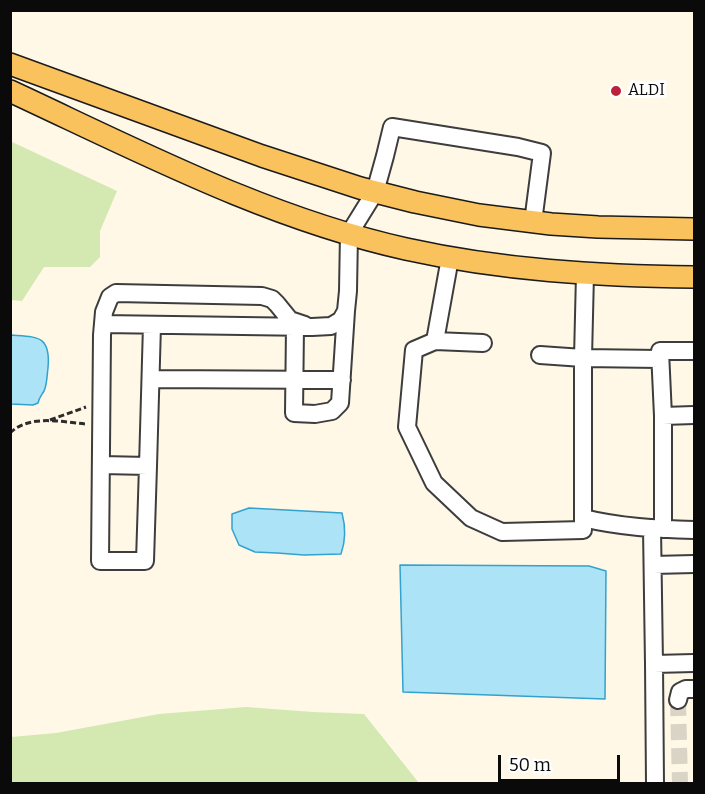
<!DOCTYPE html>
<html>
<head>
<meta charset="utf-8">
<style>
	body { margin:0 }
	#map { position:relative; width:705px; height:794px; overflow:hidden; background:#fff8e7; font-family:Bitter,serif }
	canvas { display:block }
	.frame { position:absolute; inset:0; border:12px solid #0a0a0a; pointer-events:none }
	.scale { position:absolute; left:498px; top:755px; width:122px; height:27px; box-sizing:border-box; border:3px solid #0a0a0a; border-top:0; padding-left:8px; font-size:18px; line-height:21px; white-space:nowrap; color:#0a0a0a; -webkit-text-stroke:4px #fff; paint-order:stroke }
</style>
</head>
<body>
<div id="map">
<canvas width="705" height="794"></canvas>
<div class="frame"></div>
<div class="scale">50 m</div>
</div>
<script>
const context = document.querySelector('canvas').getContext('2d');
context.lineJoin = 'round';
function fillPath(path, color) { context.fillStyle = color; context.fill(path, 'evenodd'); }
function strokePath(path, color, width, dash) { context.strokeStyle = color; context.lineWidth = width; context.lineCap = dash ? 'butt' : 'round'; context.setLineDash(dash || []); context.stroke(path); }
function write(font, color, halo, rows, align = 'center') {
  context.font = font + ' Bitter,serif'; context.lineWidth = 6; context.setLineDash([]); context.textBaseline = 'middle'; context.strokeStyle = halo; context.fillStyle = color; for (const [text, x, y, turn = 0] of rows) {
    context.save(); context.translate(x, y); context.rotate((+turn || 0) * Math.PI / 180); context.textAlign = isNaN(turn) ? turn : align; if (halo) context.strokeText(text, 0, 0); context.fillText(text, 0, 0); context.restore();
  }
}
fillPath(new Path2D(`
	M10 141 117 191 100 231V257L90 267H44L22 301 11 300Z
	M246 707 313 712 364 714 419 783H11V737L56 733 159 714Z`), '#d4e8b2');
const water = new Path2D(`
	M11 335C37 337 51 335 48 368 47 375 47 385 44 391 41 396 39 398 38 403L33 405 11 404Z
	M249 508 342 513C346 528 346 540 341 554L304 555 277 553 255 552 239 545 232 529V514Z
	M400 565 589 566 606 571 605 699 403 692Z`);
fillPath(water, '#ace3f6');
strokePath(water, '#32a2ce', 1.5);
strokePath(new Path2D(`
	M678 700 680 784`), '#dad4c6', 16, [16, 8]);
const minor = new Path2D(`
	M450 258 435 341 414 350 407 427 434 483 471 518 502 532 583 530V358L585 274
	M103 324 312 327 331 326 341 320 346 311 348 291 349 234 375 192 385 156 392 127 518 147 542 153 533 222
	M295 327 294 413 315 414 332 411 340 403 346 311
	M435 341 483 343
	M540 355 583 358 660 359
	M151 379 342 380
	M663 416 694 415
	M102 465 148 466 152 325
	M148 466 145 561H100L102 335 104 312 110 297 116 293 262 296 272 299 277 304 290 320 305 325
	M583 518C620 527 657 529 694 530
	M652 528 654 664 694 663
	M663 529V416L660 351H694
	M653 565 694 564
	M654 664 655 784
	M678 700 680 692 686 689H694`);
const major = new Path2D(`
	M10 64 262 156 360 188 415 202 479 215 551 224 598 227 694 229
	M10 91C139 151 267 218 406 249 501 270 598 276 694 277`);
strokePath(minor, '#3d3d3d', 20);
strokePath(major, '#1b1b1b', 24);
strokePath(new Path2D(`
	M50 420 86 407
	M10 433C30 414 61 422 86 424`), '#2c2c2c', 3, [6, 3]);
strokePath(minor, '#fff', 16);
strokePath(major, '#fac25c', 21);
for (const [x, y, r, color] of [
	[616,91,6,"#ba223b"]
]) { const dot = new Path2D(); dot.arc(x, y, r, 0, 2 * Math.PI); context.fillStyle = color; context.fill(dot); strokePath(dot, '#fff', 2); }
write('16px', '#0a0a0a', '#fff', [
	["ALDI",628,91]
], 'left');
</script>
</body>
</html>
